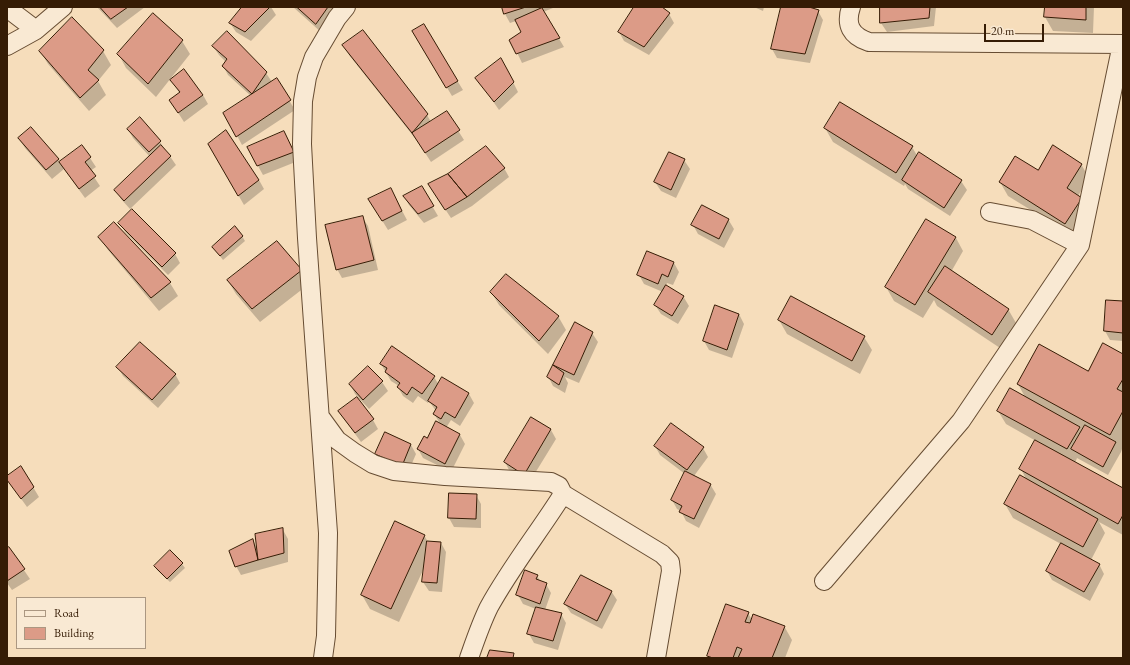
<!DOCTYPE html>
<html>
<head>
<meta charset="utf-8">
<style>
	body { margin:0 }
	#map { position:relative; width:1130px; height:665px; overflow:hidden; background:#f6ddbb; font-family:"EB Garamond",serif }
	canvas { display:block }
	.frame { position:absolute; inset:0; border:8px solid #361c05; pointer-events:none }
	.legend { position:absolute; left:16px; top:597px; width:130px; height:52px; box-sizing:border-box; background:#f9e9d3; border:1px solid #ab9781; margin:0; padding:5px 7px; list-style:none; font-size:12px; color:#361c05 }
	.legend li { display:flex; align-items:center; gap:8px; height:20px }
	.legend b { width:20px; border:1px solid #ab9781 }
	.scale { position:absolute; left:984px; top:24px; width:60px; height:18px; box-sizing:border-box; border:2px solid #361c05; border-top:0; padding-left:5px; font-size:12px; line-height:14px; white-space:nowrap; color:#361c05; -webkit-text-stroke:3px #f9e9d3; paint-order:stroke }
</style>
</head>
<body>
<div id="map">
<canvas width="1130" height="665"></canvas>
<div class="frame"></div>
<ul class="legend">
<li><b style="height:5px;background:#f9e9d3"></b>Road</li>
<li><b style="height:11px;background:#dc9b87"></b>Building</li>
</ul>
<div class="scale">20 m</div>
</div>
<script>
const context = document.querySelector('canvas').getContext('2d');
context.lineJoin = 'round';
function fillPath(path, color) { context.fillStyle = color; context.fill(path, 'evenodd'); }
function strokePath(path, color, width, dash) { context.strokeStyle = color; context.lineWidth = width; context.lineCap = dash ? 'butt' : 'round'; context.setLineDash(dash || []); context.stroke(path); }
fillPath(new Path2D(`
	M97 7H145L117 28Z
	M244 7H271L276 15 251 41 236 32 230 23Z
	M293 7H340L322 33Z
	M503 7H552L553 8 543 12 564 47 522 63 511 40 522 33 516 21 510 23 505 14Z
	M635 7H661L669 14 674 23 649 55 624 41 619 32Z
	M754 7H764L763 11Z
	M782 7H806L818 11 823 20 810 63 777 58 772 49Z
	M881 7H936L934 26 887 32 881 23Z
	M1046 7H1094L1093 33 1053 31 1045 17Z
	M423 25 463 90 452 96 413 31Z
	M182 41 190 54 156 97 126 68 119 55Z
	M213 46 266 73 272 82 276 79 295 110 242 145 225 113 251 96 228 75 223 66 226 62 219 55Z
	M344 46 427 115 431 122 447 113 464 140 431 162 418 142 349 55Z
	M40 51H103L111 65 98 81 106 95 89 111 48 64Z
	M506 68 518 92 499 110 477 78Z
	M171 80 203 95 208 104 184 122 170 100 180 94Z
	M31 128 60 162 82 146 96 167 90 171 100 186 85 198 64 169 52 179 25 148 19 139Z
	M825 128 912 147 918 157 961 181 967 190 950 216 908 189 905 184 904 186 833 142Z
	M128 129 160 142 176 165 130 209 121 199 116 190 150 157 133 138Z
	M284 132 298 161 263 175 258 166Z
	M209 144 259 180 264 189 244 205Z
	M684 160 690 169 676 198 661 191 655 182Z
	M1081 164 1089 178 1078 196 1081 198 1073 236 1008 196 1000 182 1038 172Z
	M504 168 509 177 472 206 451 218 429 185Z
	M421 187 438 216 424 223 409 205 404 196Z
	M391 190 407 220 388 230 375 209Z
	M362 217 368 226 378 270 342 278 337 269Z
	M728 219 734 229 724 248 698 234 693 225Z
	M120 223 175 254 180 263 168 275 125 232Z
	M242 236 245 241 223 260 213 247Z
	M100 237 170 283 178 296 159 311 108 250Z
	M956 238 963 251 951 272 1008 309 1016 323 1000 348 937 306 934 300 923 318 894 301 886 287Z
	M674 263 679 272 673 285 667 283 666 286 683 296 689 306 678 324 661 314 655 305 663 292 644 284 639 275Z
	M302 270 309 284 260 322 236 294 228 281Z
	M491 292 558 316 566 330 548 354 499 305Z
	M1123 302V341L1110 340 1105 331Z
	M739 314 744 324 732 358 709 350 704 341Z
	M779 320 864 337 872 350 860 374 787 334Z
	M575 323 592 333 598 342 579 383 565 377 568 383 565 393 553 386 548 376Z
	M1123 355V446L1121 452 1108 475 1077 458 1075 463 1123 489V535L1099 522 1105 533 1091 560 1099 564 1104 574 1090 601 1052 580 1047 571 1061 544 1013 518 1005 504 1027 481 1021 469 1036 441 1006 424 998 411 1026 399 1018 384 1088 373Z
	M381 364 434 377 439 385 442 378 469 394 474 403 460 426 451 420 446 428 460 435 465 444 451 472 423 458 418 449 441 425 434 414 436 411 429 401 428 403 418 396 413 403 403 396 398 387 399 386 391 381Z
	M118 367 175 374 180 383 158 408 123 376Z
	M368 367 382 382 388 391 369 409 355 394 350 384Z
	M339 412 373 420 378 429 361 442Z
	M531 418 551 430 556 439 529 483 510 472 505 462Z
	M411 445 416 454 407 475 381 463 376 454Z
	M655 446 703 448 708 457 694 476 710 484 716 494 699 528 686 521 681 511 677 509 672 500 685 474 660 455Z
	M21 467 39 497 27 507 7 479V477Z
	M450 494 476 495 481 504V528L454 527 449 518Z
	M283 530 288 539V562L241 575 236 566 253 540 258 550Z
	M424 535 428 542 441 543 446 552 442 592 429 591 423 582 425 566 399 622 370 609 362 595Z
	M9 548 30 579 12 590 7 583V549Z
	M182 564 185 568 170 582 157 570 155 566Z
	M537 576 541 582 546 584 551 593 545 610 561 614 566 623 558 650 534 643 529 634 536 609 523 604 518 595Z
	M611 591 617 600 602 629 571 613 565 604Z
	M748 613 752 620 784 626 792 640 785 658H709L708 656Z`), '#0003');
const building = new Path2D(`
	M100 7H128L111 19Z
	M242 7H270L245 32 229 23Z
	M297 7H328L316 24Z
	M502 7H526L504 14Z
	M634 7H662L670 13 644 47 618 32Z
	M781 7H809L819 10 805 54 771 49Z
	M880 7H930L929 18 880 23Z
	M1045 7H1086V20L1044 17Z
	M542 8 560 38 516 54 509 40 521 32 515 20Z
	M153 13 183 40 148 84 117 54Z
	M72 17 104 50 88 70 99 80 80 98 39 51Z
	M424 24 458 81 446 88 412 31Z
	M363 30 428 114 412 133 342 45Z
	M227 31 267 72 252 94 222 66 227 59 212 46Z
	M501 58 514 82 494 102 475 78Z
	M184 69 203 95 178 113 169 100 180 92 170 80Z
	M277 78 291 100 236 137 223 113Z
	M840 102 913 146 896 173 824 128Z
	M447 111 460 130 425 153 412 133Z
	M140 117 161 141 149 152 127 129Z
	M31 127 59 159 46 170 18 138Z
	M226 130 259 180 238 196 208 144Z
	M284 131 294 152 257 166 247 147Z
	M82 145 91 157 85 162 96 176 79 189 59 162Z
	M161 145 171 156 124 201 114 190Z
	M1053 145 1082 164 1067 188 1082 198 1065 224 999 182 1015 156 1038 170Z
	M486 146 505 168 467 197 448 174Z
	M669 152 685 159 671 190 654 182Z
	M919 152 962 180 944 208 902 180Z
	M448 174 467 197 445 210 428 184Z
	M422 186 434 206 418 214 403 196Z
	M391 188 402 211 382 221 368 199Z
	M702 205 729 219 719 239 691 225Z
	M132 209 176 253 162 267 118 223Z
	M363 216 374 260 336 270 325 225Z
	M926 219 956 237 915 305 885 287Z
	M114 222 171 282 151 298 98 237Z
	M235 226 243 236 220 256 212 247Z
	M277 241 302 270 252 309 227 280Z
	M647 251 674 262 668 277 662 274 658 284 637 275Z
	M945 266 1009 309 992 335 928 292Z
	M506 274 559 316 539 341 490 292Z
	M666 285 684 296 672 316 654 305Z
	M791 296 865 336 852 361 778 320Z
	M1106 300 1123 301V333L1104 331Z
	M715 305 739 314 727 350 703 341Z
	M575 322 593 332 574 375 553 365Z
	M140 342 176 374 152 400 116 367Z
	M1103 343 1123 354V379L1117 389 1123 392V411L1110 435 1017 384 1039 344 1088 371Z
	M392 346 435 376 422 394 412 387 407 395 397 387 400 383 385 372 387 368 380 364Z
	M553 365 564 373 559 385 547 377Z
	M368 366 383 381 363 400 349 384Z
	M442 377 469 393 455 418 445 412 441 419 433 414 437 407 428 401Z
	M1010 388 1080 427 1067 449 997 411Z
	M357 397 374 419 355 433 338 411Z
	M531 417 551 429 524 475 504 462Z
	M436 421 460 434 445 464 417 449 424 436 427 438Z
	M671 423 704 447 687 470 654 446Z
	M1085 425 1116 442 1103 467 1071 449Z
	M385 432 411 444 402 466 375 454Z
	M1035 440 1123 488V515L1118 524 1019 469Z
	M21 466 34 487 21 499 7 480V476Z
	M685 471 711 484 694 519 679 512 682 506 671 500Z
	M1020 475 1098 519 1083 547 1004 504Z
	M449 493 477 494 476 519 448 518Z
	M395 521 425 535 391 609 361 595Z
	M283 528 284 553 258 560 255 534Z
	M253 539 258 560 235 567 229 551Z
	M427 541 441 542 437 583 422 582Z
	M1061 543 1100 564 1084 592 1046 571Z
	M9 547 25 569 7 581V548Z
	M170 550 183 563 167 579 154 566Z
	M525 570 538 575 536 579 547 583 540 604 516 595Z
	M581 575 612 591 597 621 564 604Z
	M726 604 749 612 745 622 750 623 753 614 785 626 772 658H738L742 649 737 647 733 658H713L707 656Z
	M536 607 562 613 553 641 527 634Z
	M490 650 514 653 513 658H487Z`);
fillPath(building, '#dc9b87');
strokePath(building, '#361c05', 1);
const street = new Path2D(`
	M851 7C845 25 851 36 869 42L1123 44
	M7 8 36 30
	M7 46 36 30 63 7
	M990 212 1032 220 1080 245
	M321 418 337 440 355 453 373 464 394 471 445 476 551 482 559 486 563 494 662 554 670 562 671 571 656 658
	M824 581 961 421 1080 245 1122 44
	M323 658 326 636 328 533 307 238 302 144 303 101 307 77 314 57 337 18 346 7
	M469 658C475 641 481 623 489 607 511 567 539 532 563 494`);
strokePath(street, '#664c32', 20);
strokePath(street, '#f9e9d3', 18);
</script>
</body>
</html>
